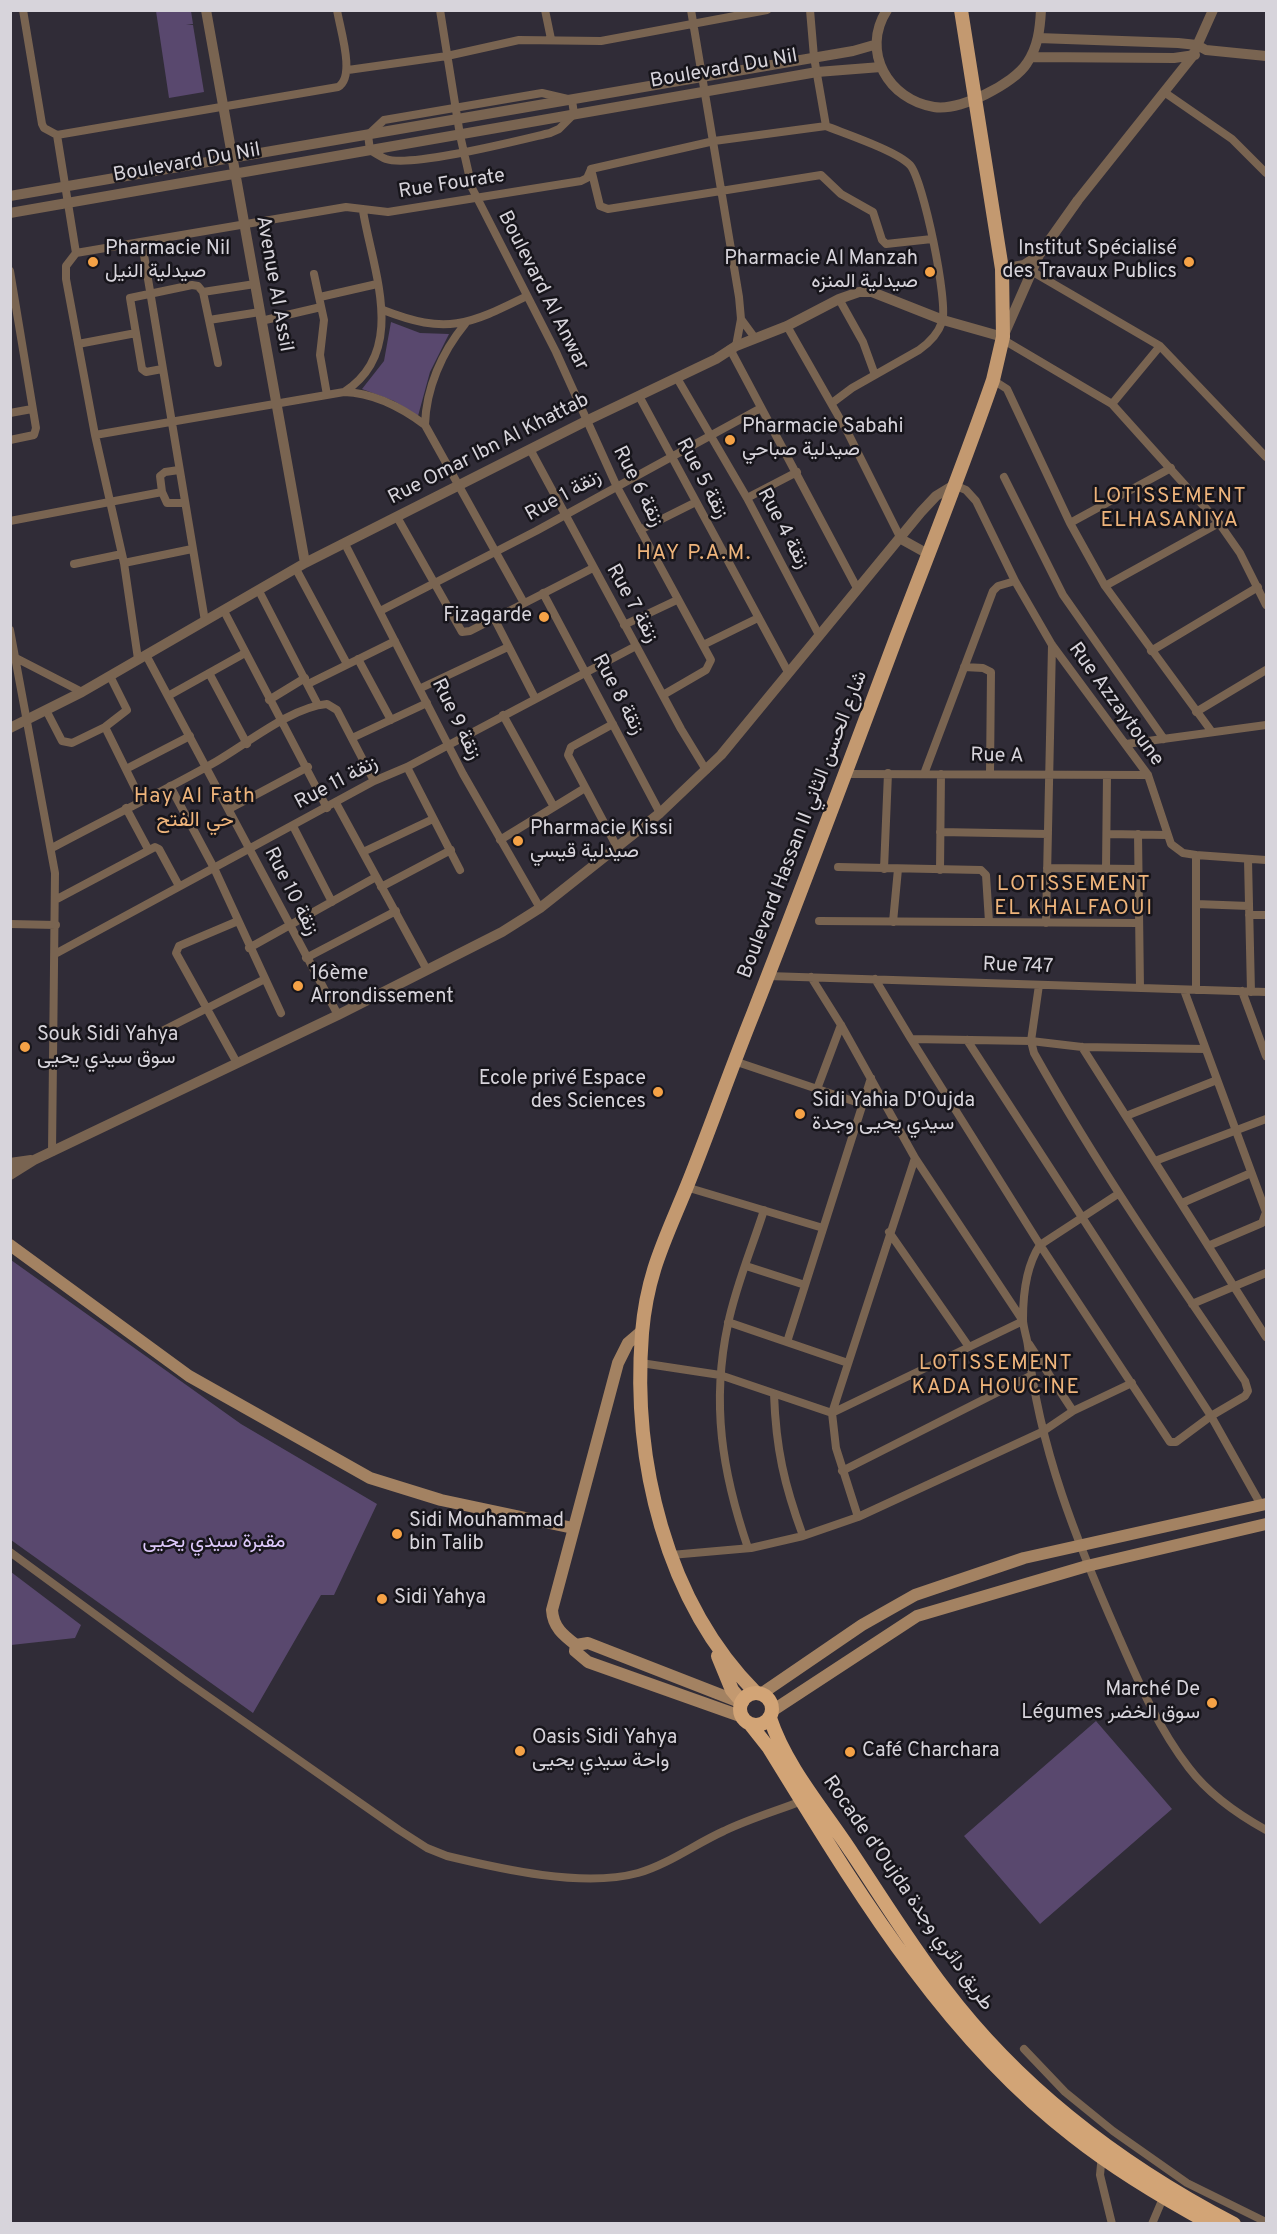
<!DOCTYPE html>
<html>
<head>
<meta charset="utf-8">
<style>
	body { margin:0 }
	#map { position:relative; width:1277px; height:2234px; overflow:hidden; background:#302c37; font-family:Overpass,sans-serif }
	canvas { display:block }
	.frame { position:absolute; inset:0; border:12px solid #d7d4db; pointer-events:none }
</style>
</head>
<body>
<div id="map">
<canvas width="1277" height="2234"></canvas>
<div class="frame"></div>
</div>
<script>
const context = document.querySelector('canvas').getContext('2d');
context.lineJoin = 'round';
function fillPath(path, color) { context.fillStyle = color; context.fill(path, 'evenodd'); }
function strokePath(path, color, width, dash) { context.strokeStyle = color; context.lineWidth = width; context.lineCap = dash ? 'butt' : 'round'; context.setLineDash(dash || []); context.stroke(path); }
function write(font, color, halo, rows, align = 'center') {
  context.font = font + ' Overpass,Vazirmatn,sans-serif'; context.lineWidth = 5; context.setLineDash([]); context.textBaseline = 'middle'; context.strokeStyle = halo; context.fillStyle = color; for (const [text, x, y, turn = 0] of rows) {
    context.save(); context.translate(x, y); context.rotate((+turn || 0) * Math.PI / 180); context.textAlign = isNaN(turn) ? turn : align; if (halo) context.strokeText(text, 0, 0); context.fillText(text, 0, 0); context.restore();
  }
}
fillPath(new Path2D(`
	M156 11H191L193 24 186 25H193L204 92 169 98Z
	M391 322 420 333 449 334 430 372 418 416 394 401 362 389 384 361Z
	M11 1260 241 1424 377 1504 334 1595H321L253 1713 11 1540Z
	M11 1572 81 1625 75 1638 11 1645Z
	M1096 1721 1172 1809 1040 1924 964 1836Z`), '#59486e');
strokePath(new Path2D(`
	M23 10 42 124 44 128 57 135 338 87C356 77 340 29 337 10
	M440 10 460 135 472 188 556 352 617 487 711 660 706 670 663 695
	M545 10 551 39
	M691 10 739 297 741 319 736 346
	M810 10 814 57 826 126
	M348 70 447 56 519 40 601 41 767 10
	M1164 92 1232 139 1266 173
	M542 93 572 100 574 114 559 129 550 133C520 140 411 168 386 159 381 157 375 153 370 150L368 135 384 120Z
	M826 126C846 134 897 151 910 165 923 179 949 304 942 322 938 334 929 343 919 350L852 388 832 403
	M57 135 76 253
	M591 169 600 206 608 209 821 175 841 194 873 212 882 240 886 244 932 239
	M142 243 205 621
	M76 253 346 207 388 212 581 181 587 178 591 169 714 141 826 126
	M76 253 66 266V279L95 435 124 563 138 659
	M10 271 36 428 34 435 10 440
	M1033 272 1160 346 1266 457
	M314 274 324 320 320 355 327 395
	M203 292 255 284
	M320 297 377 284
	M839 299 863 342 875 375
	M383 310C447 335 468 325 527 296
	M741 319 755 338
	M209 320 260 312
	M261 321 321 307
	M465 324C442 352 426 388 425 425L524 603
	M787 326 848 433 901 539
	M1002 339 1112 404 1219 523 1240 553 1266 605
	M78 344 136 333
	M730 349 857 588
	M162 369 146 372 142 369 130 298 192 285 198 286 203 292 218 363
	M677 378 747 498 819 635
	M993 380 1007 389 1070 523 1105 586 1212 732
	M344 392C408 351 373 271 363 211
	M639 396 788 672
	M1112 404 1160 346
	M10 413 32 409
	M95 435 344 392C375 393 401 407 425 425
	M531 451 681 729 706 770
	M1004 477 1063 595 1164 739
	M954 485 966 490 976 501 1015 581 1052 645 1148 775 1171 844 1183 853 1196 855V990
	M162 492 160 476 165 472 179 470
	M747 498 797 472
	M397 517 462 632 470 631 593 568
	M10 521 162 492 167 503H184
	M1070 523 1171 468
	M640 530 694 503
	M345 544 463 774 540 908
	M124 563 192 549
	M74 564 122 554
	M296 569 347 664
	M1105 586 1219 523
	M259 591 318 705
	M543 593 660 813
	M224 611 327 808
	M380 611 536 531 761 408
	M494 618 535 698
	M624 625 677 600
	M10 630 55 873 52 1152
	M703 645 758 618
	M1151 651 1258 587
	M146 655 338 1015
	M14 657 82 692
	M358 659 391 720
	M964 667 983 668 991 672 990 773
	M209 673 247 744
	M308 684 395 641
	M421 688 508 647
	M168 696 245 653
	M269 700 305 678
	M46 710 62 741 72 743 105 727 127 710 110 676
	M1196 712 1266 670
	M503 715 554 807
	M613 724 571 747 568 755 617 847
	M105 727 141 800
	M352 738 427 703
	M1126 744 1266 725
	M407 767 460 870
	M126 769 190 736
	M846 774 1148 775
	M924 774 993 591 998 586 1015 581
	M170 786 214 868 281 1013
	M336 803 427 970
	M126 808 148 849
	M229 809 308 767
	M293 826 332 902
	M940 832 1048 834
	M1107 834 1167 835
	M1138 834 1140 988
	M500 840 585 788
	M52 848C104 820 158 794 210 765 243 747 290 707 327 704L337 710 374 781
	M363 852 433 819
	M1196 855 1266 860
	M1248 860 1251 992
	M838 867 981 870 986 875 989 922
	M1047 868 1138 869
	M884 869 888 773
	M1106 869 1107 775
	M940 870 941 774
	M381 887 451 850
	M57 899 155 847 159 849 179 886
	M1196 904 1249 906
	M1249 915H1266
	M819 921 1138 923
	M893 922 898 869
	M1046 923 1052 645
	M10 924 56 925
	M249 948 376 877
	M55 954 374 781 407 767 636 646
	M306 958 396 911
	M768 976 1266 992
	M875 979 911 1039 1031 1041 1039 985
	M1184 990 1266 1212 1262 1223 1208 1246
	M1242 991 1266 1056
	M154 1035 265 979
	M911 1039 1040 1245 1170 1442H1176L1211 1416 967 1040
	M1082 1047 1266 1337
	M1205 1049 1082 1047 1031 1041 1034 1053C1098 1167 1171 1273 1245 1381L1248 1391 1245 1396 1211 1416 1261 1505
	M734 1061 862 1104
	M237 1063 176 953 179 946 238 921
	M817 1089 841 1025
	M1126 1116 1217 1080
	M1155 1161 1266 1119
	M686 1187 823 1228
	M1118 1194 1040 1245C1026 1266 1023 1293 1023 1319 1023 1328 1027 1337 1028 1346 1039 1448 1077 1542 1118 1635 1138 1681 1158 1728 1189 1768 1208 1793 1239 1815 1266 1830
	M1182 1203 1251 1173
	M889 1232 969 1347
	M746 1266 805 1285
	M1192 1304 1266 1273
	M728 1322 848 1363
	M787 1342 871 1078
	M641 1363 720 1375 832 1413 1023 1321 915 1158 841 1025 811 977
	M774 1394C776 1449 784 1484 803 1536
	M1073 1411 1132 1383
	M842 1471 1030 1376
	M858 1517 836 1448 832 1413 915 1158
	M748 1548C722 1472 711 1403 728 1324 736 1285 752 1248 764 1210
	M10 1552 183 1679 399 1830 427 1848 447 1856C501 1869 583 1888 638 1873 669 1864 695 1844 724 1831 749 1819 776 1811 802 1801
	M671 1555 751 1548 803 1536 858 1517 1042 1432 1073 1411 1029 1344
	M1024 2049 1065 2092 1113 2131 1187 2183 1266 2222
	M1102 2154 1100 2175 1112 2224
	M1152 2224 1163 2198`), '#796451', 8);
strokePath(new Path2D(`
	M206 10 305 563
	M887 10C860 52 889 100 934 107 960 111 1014 84 1027 63 1038 47 1040 29 1041 10
	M1038 38 1178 43 1197 45 1206 50 1266 56
	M1031 57 1174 58 1195 55
	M10 196 853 51 874 45
	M10 213 817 72 881 67
	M1002 269 1024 265 1039 255
	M901 539 928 554
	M10 728 82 692 305 563 588 420 716 359 736 346 787 326 839 299 859 292H872L943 320 1003 337 1039 255 1078 200 1192 57 1213 10
	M10 1163 31 1160
	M10 1175 34 1160 338 1015 502 932 540 908 660 813 721 755 921 512 936 496 954 485`), '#796451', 10);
strokePath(new Path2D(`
	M10 1245 189 1376 370 1478 441 1500 573 1528
	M642 1331 628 1343 618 1363 552 1610C553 1627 563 1635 576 1645L575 1651 588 1662 743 1717
	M576 1645 588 1643 742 1703
	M761 1694 862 1625 915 1595 1024 1558 1266 1504
	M772 1711 917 1616 1087 1566 1266 1524`), '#a38262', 12);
strokePath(new Path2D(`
	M718 1656 732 1690 742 1702
	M756 1693C665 1601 632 1460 642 1333 647 1273 665 1240 687 1186 710 1129 730 1071 753 1014 802 889 849 764 896 638 929 552 963 467 993 380L1003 337 1002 269 961 10`), '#c39970', 14);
strokePath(new Path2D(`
	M740 1709a16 16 0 1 1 32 0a16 16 0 1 1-32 0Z
	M770 1718C786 1767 824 1810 852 1853 882 1898 911 1945 944 1988 1021 2090 1121 2165 1234 2224
	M750 1724 769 1748C855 1887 941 2034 1073 2136 1116 2170 1163 2198 1211 2224`), '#d2a476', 14);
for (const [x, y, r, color] of [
	[93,262,6,"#f5a246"],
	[1189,262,6,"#f5a246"],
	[930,272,6,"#f5a246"],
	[730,440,6,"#f5a246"],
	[544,617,6,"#f5a246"],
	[518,841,6,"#f5a246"],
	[298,986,6,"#f5a246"],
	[25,1047,6,"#f5a246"],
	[658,1092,6,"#f5a246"],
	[800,1114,6,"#f5a246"],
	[397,1534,6,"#f5a246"],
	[382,1599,6,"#f5a246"],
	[1212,1703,6,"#f5a246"],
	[520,1751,6,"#f5a246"],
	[850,1752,6,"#f5a246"]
]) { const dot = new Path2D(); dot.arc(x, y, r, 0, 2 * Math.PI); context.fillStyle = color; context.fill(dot); strokePath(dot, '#17151b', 2); }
write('20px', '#d7d4db', '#17151b', [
	["Boulevard Du Nil",724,70,-10],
	["Boulevard Du Nil",187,164,-10],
	["Rue Fourate",452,185,-9],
	["Avenue Al Assil",273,284,80],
	["Boulevard Al Anwar",542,291,63],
	["Rue Omar Ibn Al Khattab",489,450,-27],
	["Rue 5 زنقة",701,479,62],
	["Rue 6 زنقة",637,487,63],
	["Rue 1 زنقة",564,497,-29],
	["Rue 4 زنقة",782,529,62],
	["Rue 7 زنقة",631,604,61],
	["Rue 8 زنقة",617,695,62],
	["Rue Azzaytoune",1115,705,54],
	["Rue 9 زنقة",455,720,64],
	["Rue A",997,757,1],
	["Rue 11 زنقة",337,784,-28],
	["Boulevard Hassan II شارع الحسن الثاني",804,825,-69],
	["Rue 10 زنقة",290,892,63],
	["Rue 747",1018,967,2],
	["Rocade d'Oujda طريق دائري وجدة",907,1894,55]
]);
write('20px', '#d7d4db', '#17151b', [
	["Pharmacie Nil",105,250],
	["صيدلية النيل",105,273],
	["Institut Spécialisé",1177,250,"right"],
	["des Travaux Publics",1177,273,"right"],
	["Pharmacie Al Manzah",918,260,"right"],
	["صيدلية المنزه",918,283,"right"],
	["Pharmacie Sabahi",742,428],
	["صيدلية صباحي",742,451],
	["Fizagarde",532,617,"right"],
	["Pharmacie Kissi",530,830],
	["صيدلية قيسي",530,853],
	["16ème",310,975],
	["Arrondissement",310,998],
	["Souk Sidi Yahya",37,1036],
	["سوق سيدي يحيى",37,1059],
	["Ecole privé Espace",646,1080,"right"],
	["des Sciences",646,1103,"right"],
	["Sidi Yahia D'Oujda",812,1102],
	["سيدي يحيى وجدة",812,1125],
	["Sidi Mouhammad",409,1522],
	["bin Talib",409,1545],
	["Sidi Yahya",394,1599],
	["Marché De",1200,1691,"right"],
	["Légumes سوق الخضر",1200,1714,"right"],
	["Oasis Sidi Yahya",532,1739],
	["واحة سيدي يحيى",532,1762],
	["Café Charchara",862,1752]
], 'left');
write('20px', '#dec9fb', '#17151b', [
	["مقبرة سيدي يحيى",214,1543]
]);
context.letterSpacing = '1.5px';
write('21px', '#eeb47b', '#17151b', [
	["LOTISSEMENT",1170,498],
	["ELHASANIYA",1170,522],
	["HAY P.A.M.",694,555],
	["Hay Al Fath",195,798],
	["حي الفتح",195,822],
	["LOTISSEMENT",1074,886],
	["EL KHALFAOUI",1074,910],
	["LOTISSEMENT",996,1365],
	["KADA HOUCINE",996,1389]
]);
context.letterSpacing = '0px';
</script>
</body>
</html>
